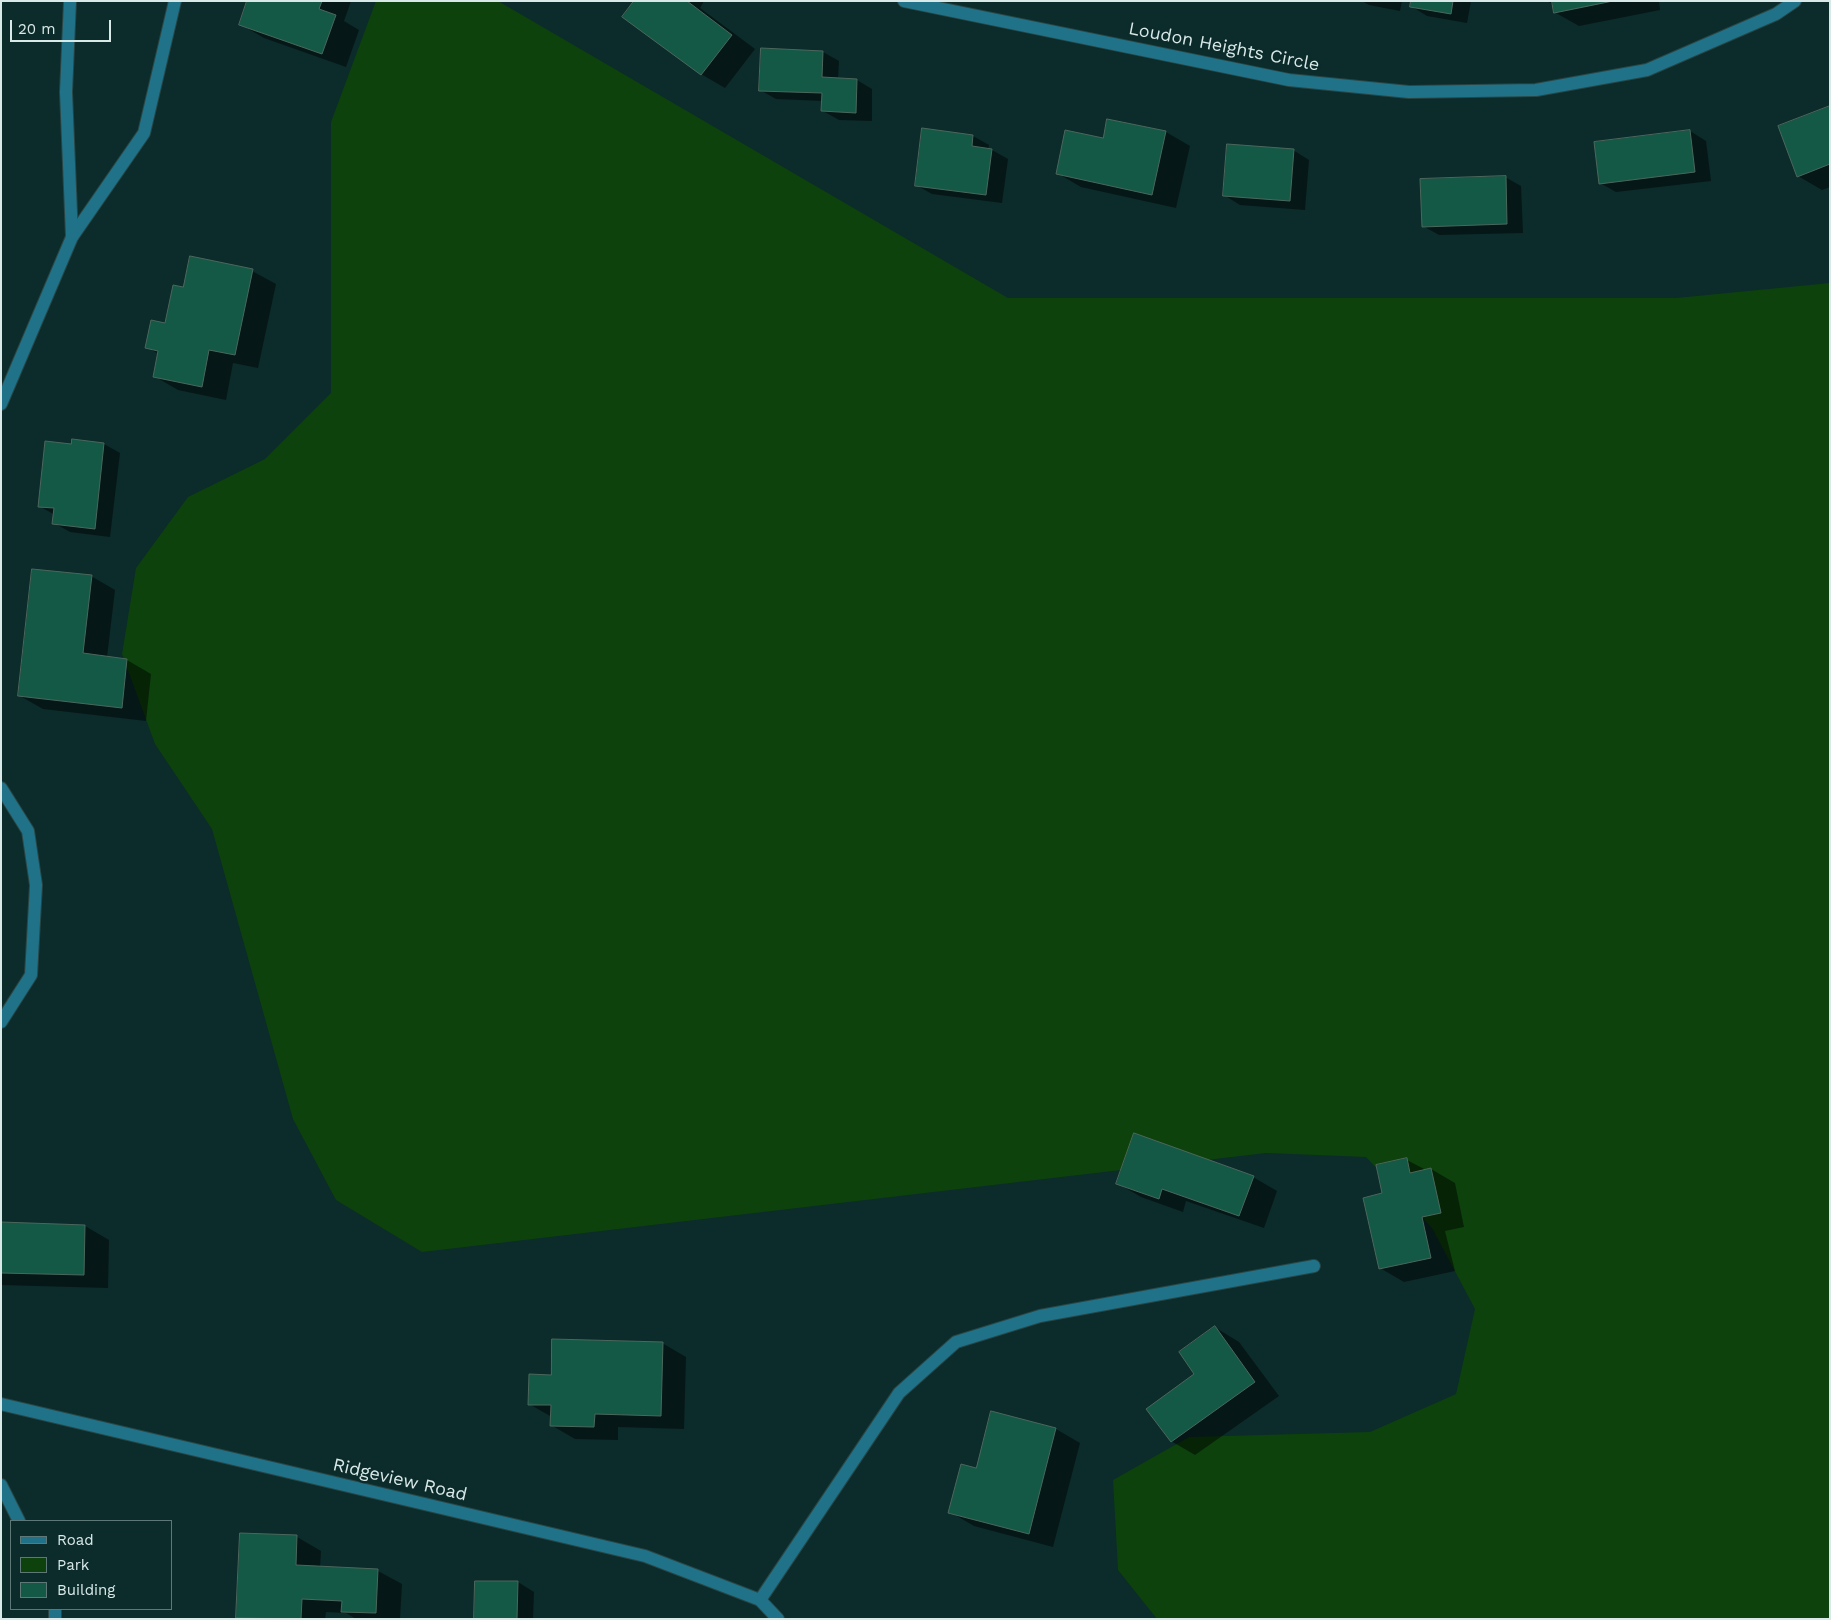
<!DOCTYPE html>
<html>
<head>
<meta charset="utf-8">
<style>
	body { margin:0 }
	#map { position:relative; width:1831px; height:1620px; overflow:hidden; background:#0c2b2b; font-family:"Work Sans",sans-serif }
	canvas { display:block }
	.frame { position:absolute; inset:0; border:2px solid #d8e9e8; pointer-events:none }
	.legend { position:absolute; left:10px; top:1520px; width:162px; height:90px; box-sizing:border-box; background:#0c2b2b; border:1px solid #5e7777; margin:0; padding:6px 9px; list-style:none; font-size:15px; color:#d8e9e8 }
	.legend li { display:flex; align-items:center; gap:10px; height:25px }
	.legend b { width:25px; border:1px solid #5e7777 }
	.scale { position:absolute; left:10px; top:20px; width:101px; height:22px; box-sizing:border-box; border:2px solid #d8e9e8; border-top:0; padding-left:6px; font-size:15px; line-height:18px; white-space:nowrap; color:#d8e9e8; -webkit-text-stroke:4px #0c2b2b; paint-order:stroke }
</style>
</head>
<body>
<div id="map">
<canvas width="1831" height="1620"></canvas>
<div class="frame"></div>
<ul class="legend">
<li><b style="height:6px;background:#207289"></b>Road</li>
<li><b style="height:14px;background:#0d420d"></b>Park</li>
<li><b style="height:14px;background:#145945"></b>Building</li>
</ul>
<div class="scale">20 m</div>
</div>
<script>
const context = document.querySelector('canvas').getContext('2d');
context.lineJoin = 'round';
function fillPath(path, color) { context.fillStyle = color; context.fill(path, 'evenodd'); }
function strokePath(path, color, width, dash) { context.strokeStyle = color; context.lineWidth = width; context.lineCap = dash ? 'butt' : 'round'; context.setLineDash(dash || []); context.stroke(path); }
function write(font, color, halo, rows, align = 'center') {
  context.font = font + ' "Work Sans",sans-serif'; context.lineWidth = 4.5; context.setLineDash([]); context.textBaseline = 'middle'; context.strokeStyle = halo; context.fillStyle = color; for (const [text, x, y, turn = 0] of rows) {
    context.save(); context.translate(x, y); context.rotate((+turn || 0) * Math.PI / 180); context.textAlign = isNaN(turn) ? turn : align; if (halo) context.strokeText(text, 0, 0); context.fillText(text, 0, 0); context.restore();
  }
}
fillPath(new Path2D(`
	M376 1H498L1008 298H1676L1830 283V1619H1157L1118 1570 1113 1480 1189 1437 1370 1432 1456 1394 1475 1309 1432 1228 1366 1157 1266 1153 422 1252 336 1200 293 1119 212 829 155 744 122 654 136 568 188 497 265 459 331 393V122Z`), '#0d420d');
fillPath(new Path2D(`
	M248 1H351L344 21 359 30 346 67 264 38 240 24Z
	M636 1H704L700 8 755 49 725 88 701 74Z
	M1362 1H1402L1400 11 1369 5Z
	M1412 1H1471L1467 23 1427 16 1411 6Z
	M1547 1H1659L1660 10 1579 26 1556 13 1554 5Z
	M823 52 839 61 838 79 857 80 872 89V121L839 120 823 111V101L776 99 760 90Z
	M1830 108V187L1822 190 1798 176Z
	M1690 131 1706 141 1711 181 1616 192 1600 183Z
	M1166 132 1190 146 1176 208 1081 187 1057 173 1104 139Z
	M973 136 989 145 988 149 992 150 1008 159 1002 203 932 194 916 185Z
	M1293 150 1309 160 1305 210 1240 205 1224 195Z
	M1505 177 1521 186 1523 233 1439 235 1423 226Z
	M252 271 276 284 258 368 233 363 226 400 178 390 154 376 159 354 146 347 166 324 184 288Z
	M73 441 104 444 120 453 110 537 70 532 54 523 55 515 39 506 72 446Z
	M91 576 115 590 107 657 127 660 151 674 146 721 43 709 20 696Z
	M1407 1160 1426 1170 1431 1169 1455 1183 1464 1227 1445 1231 1455 1271 1404 1282 1380 1268 1384 1194Z
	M1253 1177 1277 1191 1264 1228 1186 1201 1183 1212 1141 1197 1117 1183Z
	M1 1223 85 1226 109 1240 108 1288 1 1285Z
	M1216 1328 1239 1342 1279 1396 1195 1455 1171 1441 1196 1374Z
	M662 1343 686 1357 684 1429 618 1427V1440L575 1439 551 1425 552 1417 529 1404 552 1376Z
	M992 1413 1056 1429 1080 1443 1053 1547 974 1526 950 1512 977 1469Z
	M297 1537 321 1551 320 1568 378 1571 402 1584 400 1619H356L346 1613 326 1612 325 1619H240L237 1617Z
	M518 1582 534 1592 533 1619H475Z`), '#0007');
const building = new Path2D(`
	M247 1H322L319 9 336 15 322 54 239 25Z
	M634 1H687L732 35 701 75 622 17Z
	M1411 1H1453L1451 14 1410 7Z
	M1552 1H1613L1554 13Z
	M761 48 823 51 822 77 857 79 856 113 821 111 822 93 759 91Z
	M1830 106V164L1797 177 1778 126Z
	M1107 119 1166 131 1152 195 1056 174 1065 130 1103 138Z
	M922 128 973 135 972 146 992 149 986 195 915 186Z
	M1690 130 1695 172 1599 184 1594 142Z
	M1227 144 1294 149 1290 201 1223 196Z
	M1506 176 1507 224 1422 227 1420 179Z
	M190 256 253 269 235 355 209 350 202 387 153 377 158 351 145 348 151 320 165 323 173 285 183 287Z
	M72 439 104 443 95 529 52 524 54 508 38 507 45 441 71 444Z
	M32 569 92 575 83 653 127 659 122 708 18 696Z
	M1134 1133 1254 1176 1239 1216 1162 1189 1159 1199 1116 1184Z
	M1407 1158 1410 1173 1431 1168 1441 1213 1422 1217 1431 1258 1379 1269 1363 1198 1382 1193 1376 1165Z
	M1 1222 85 1225 84 1275 1 1273Z
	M1215 1326 1255 1382 1171 1442 1146 1409 1194 1374 1179 1352Z
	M552 1339 663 1342 661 1416 595 1414 594 1427 550 1426 551 1405H528L529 1374 551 1375Z
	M991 1411 1056 1428 1029 1534 948 1513 961 1464 976 1468Z
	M240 1533 297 1535 296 1565 378 1569 376 1613 341 1612 342 1601 302 1599 301 1619 236 1618Z
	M475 1581H518L517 1619H474Z`);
fillPath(building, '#145945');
strokePath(building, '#4c675c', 1);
const service = new Path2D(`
	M760 1600 899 1393 956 1342 1040 1316 1314 1266`);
const minor = new Path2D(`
	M904 1 1289 80 1409 92 1536 90 1647 70 1776 14 1795 1
	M72 237 144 133 175 1
	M1 788 28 831 36 885 31 975 1 1022
	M1 1404 645 1556 760 1600 778 1619
	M1 1485 19 1521
	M55 1609V1619`);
const tertiary = new Path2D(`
	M1 404 72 237 66 92 70 1`);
strokePath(service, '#294645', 14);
strokePath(minor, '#294645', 14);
strokePath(tertiary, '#294645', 14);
strokePath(service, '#207289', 12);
strokePath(minor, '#207289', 12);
strokePath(tertiary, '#207289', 12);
write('18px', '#d8e9e8', '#0c2b2b', [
	["Loudon Heights Circle",1224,47,11],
	["Ridgeview Road",400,1480,13]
]);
</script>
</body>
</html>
